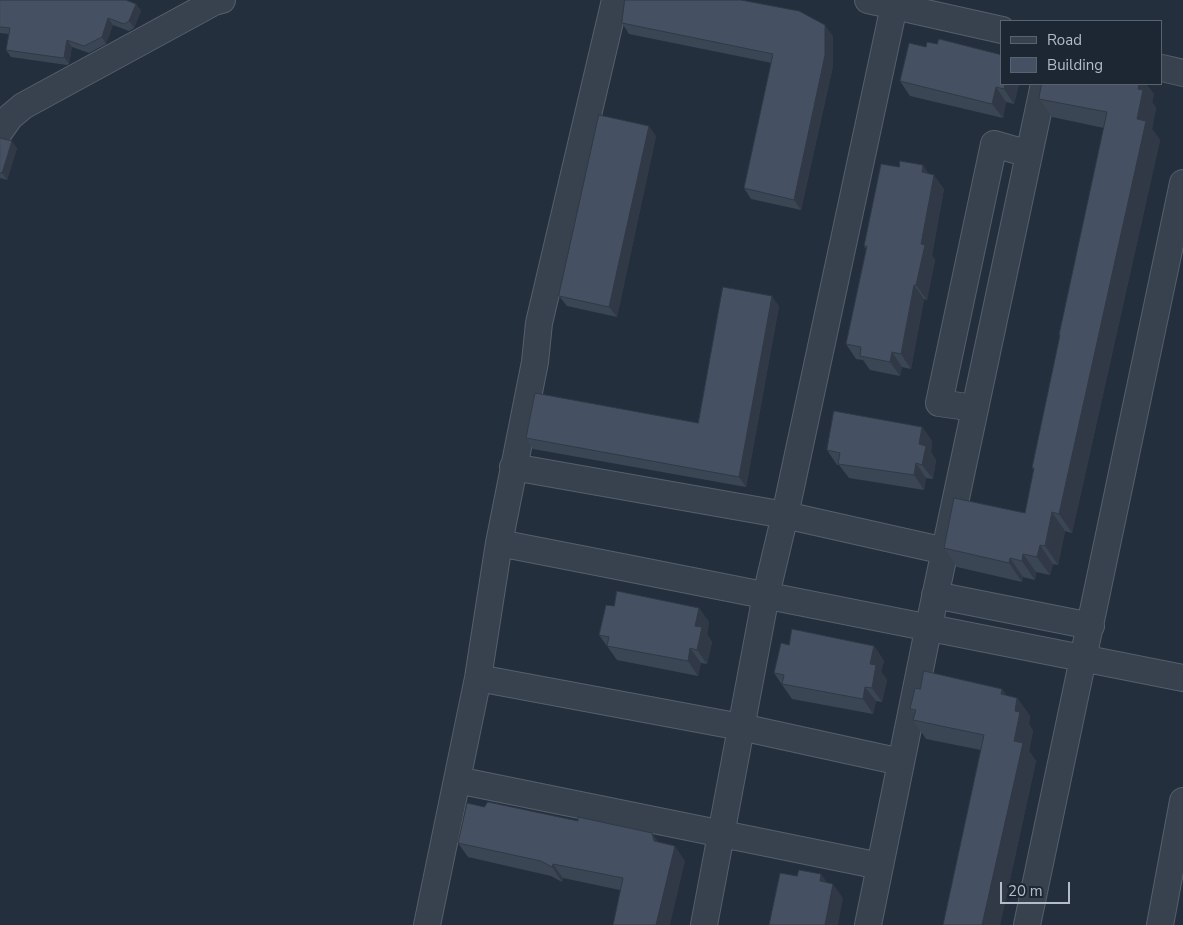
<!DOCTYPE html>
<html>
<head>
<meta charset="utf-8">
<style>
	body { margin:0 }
	#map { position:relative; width:1183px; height:925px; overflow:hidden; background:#242f3e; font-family:"Nunito Sans",sans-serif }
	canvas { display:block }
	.legend { position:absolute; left:1000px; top:20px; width:162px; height:65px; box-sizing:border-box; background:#1d2633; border:1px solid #59626f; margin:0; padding:6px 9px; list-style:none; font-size:15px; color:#b4bcc9 }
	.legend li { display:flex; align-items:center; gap:10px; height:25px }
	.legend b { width:25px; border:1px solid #59626f }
	.scale { position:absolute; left:1000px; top:882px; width:70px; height:22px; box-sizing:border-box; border:2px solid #b4bcc9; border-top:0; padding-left:6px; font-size:15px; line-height:18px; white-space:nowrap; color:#b4bcc9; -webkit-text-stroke:4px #1d2633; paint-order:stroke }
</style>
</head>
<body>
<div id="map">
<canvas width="1183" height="925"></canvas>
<ul class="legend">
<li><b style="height:6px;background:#38414e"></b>Road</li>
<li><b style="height:14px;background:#455162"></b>Building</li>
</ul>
<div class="scale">20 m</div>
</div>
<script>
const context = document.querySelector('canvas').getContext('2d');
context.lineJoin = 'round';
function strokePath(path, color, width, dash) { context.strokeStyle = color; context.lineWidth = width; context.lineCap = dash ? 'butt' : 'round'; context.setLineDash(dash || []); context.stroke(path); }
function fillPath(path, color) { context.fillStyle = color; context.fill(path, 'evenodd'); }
const minor = new Path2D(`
	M615 0 539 323 535 362 499 543C727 587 954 635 1183 678
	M868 0 1002 30
	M1162 68 1183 73
	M0 131 10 117 23 106 214 2 222 0
	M975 408 939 403 994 144 1029 154
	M513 467 785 515 945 551
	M935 595 1091 626
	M478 678 741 727 901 762
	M457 780 880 866
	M427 925 478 678 499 543
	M704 925 766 595 785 515 894 6
	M868 925 928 630 1044 84
	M1027 925 1183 183
	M1160 925 1183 801`);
strokePath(minor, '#565f6c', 28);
strokePath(minor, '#38414e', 26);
fillPath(new Path2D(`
	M0 0 136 4 141 11 134 28 129 31 113 25 106 44 89 53 72 47 69 64 67 65 11 57 6 50 9 34 0 33Z
	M622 23 833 36V66L801 210 751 199 744 188 772 63 629 34Z
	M900 81 1002 84H1019L1014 104 1006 102 1003 118 910 96Z
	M1042 84H1146L1154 94 1152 102 1156 108 1152 129 1160 140 1072 533 1065 531 1058 565 1053 564 1050 575 1036 572 1035 580 1023 577 1022 582 957 567 944 548 1025 513 1034 470 1032 468 1060 336 1059 335 1104 128 1052 117 1039 99Z
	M656 136 617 317 567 306 559 296Z
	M0 138 17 148 7 180 0 178Z
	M923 165 928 173 944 189 932 255 935 260 927 300 924 299 911 369 902 367 900 376 870 370 863 360 856 359 846 344 866 249 864 246 899 167Z
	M779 306 746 487 533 449 526 438 698 423Z
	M922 427 932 441 931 452 936 460 933 479 926 478 924 490 849 478 839 465H837L827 450Z
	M614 606 699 608 709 622 707 634 712 642 707 664 701 663 698 676 617 660 599 635Z
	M789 645 874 646 884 661 881 672 887 680 882 702 876 701 873 714 792 699 774 673Z
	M920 689H1002L1007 696 1017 698 1030 716 1029 724 1033 731 1029 751 1036 761 1000 925H943L981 750 926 739 913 720 915 714 910 709Z
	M578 821 652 833 658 842 685 861 620 890 563 878 562 882 551 876 468 857 458 843Z`), '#3b4654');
fillPath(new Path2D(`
	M136 4 141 11 134 28 129 21Z
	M108 18 113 25 106 44 102 37Z
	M825 25 833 36V66L801 210 794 200Z
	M67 40 72 47 69 64 64 57Z
	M1005 84H1019L1014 104 1004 89Z
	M1139 84H1146L1154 94 1152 102 1156 108 1152 129 1160 140 1072 533 1059 514 1137 119 1138 89Z
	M996 87 1006 102 1003 118 992 104Z
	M649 126 656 136 617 317 609 307Z
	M12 141 17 148 7 180 2 173Z
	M923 165 933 180 934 175 944 189 932 255 935 260 927 300 916 285 921 244 922 172Z
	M914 285 924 299 911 369 901 354Z
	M772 296 779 306 746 487 739 477Z
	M892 352 902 367 900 376 890 362Z
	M922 427 932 441 931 452 936 460 933 479 922 465 919 444Z
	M916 463 926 478 924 490 914 475Z
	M1052 512 1065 531 1058 565 1045 546Z
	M1040 545 1053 564 1050 575 1037 557Z
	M1023 554 1036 572 1035 580 1022 561Z
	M1010 558 1023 577 1022 582 1009 563Z
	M699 608 709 622 707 634 712 642 707 664 697 650 695 626Z
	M874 646 884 661 881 672 887 680 882 702 872 688 870 664Z
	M690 648 701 663 698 676 688 661Z
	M865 687 876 701 873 714 863 699Z
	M1002 689 1015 707 1017 698 1030 716 1029 724 1033 731 1029 751 1036 761 1000 925H982L1014 741 1001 694Z
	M652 833 662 848 654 841Z
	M675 846 685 861 670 925H656Z
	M553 864 563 878 562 882 552 867Z
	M821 874 832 889 820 881Z
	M833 884 843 898 838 925H825Z`), '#303945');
const building = new Path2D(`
	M0 0H126L136 4 129 21 124 24 108 18 102 37 84 46 67 40 64 57 63 58 6 50 10 28 0 27Z
	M625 0H741L799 11 825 25V55L794 200 744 188 773 54 622 23Z
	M939 39 1002 55V84H1005L1004 89 996 87 992 104 900 81 909 43 926 47 927 42 937 44Z
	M1042 84H1139L1138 89 1143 90 1137 119 1146 121 1059 514 1052 512 1045 546 1040 545 1037 557 1023 554 1022 561 1010 558 1009 563 944 548 954 498 1025 513 1034 468H1032L1060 335H1059L1107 112 1039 99Z
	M599 115 649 126 609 307 559 296Z
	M0 138 12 141 2 173H0Z
	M900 161 923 165 922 172 934 175 921 244 925 245 916 285H914L901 354 892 352 890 362 860 356 861 347 846 344 867 246H864L881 164 899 167Z
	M723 287 772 296 739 477 526 438 535 393 698 423Z
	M834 411 922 427 919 444 926 446 922 465 916 463 914 475 838 464 840 453 827 450Z
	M617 591 699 608 695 626 702 627 697 650 690 648 688 661 607 646 609 637 599 635 606 605 614 606Z
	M792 629 874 646 870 664 876 665 872 688 865 687 863 699 782 684 784 675 774 673 781 643 789 645Z
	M924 671 1002 689 1001 694 1017 698 1015 711 1020 712 1014 741 1023 743 982 925H943L984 735 913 720 916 710 910 709 915 688 920 689Z
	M488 802 578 821V817L652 833 654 841 675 846 656 925H613L623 878 553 864 552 867 541 861 458 843 467 803 484 807Z
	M799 870 821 874 820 881 833 884 825 925H769L780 873 797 876Z`);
fillPath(building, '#455162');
strokePath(building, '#303945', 1);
</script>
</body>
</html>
